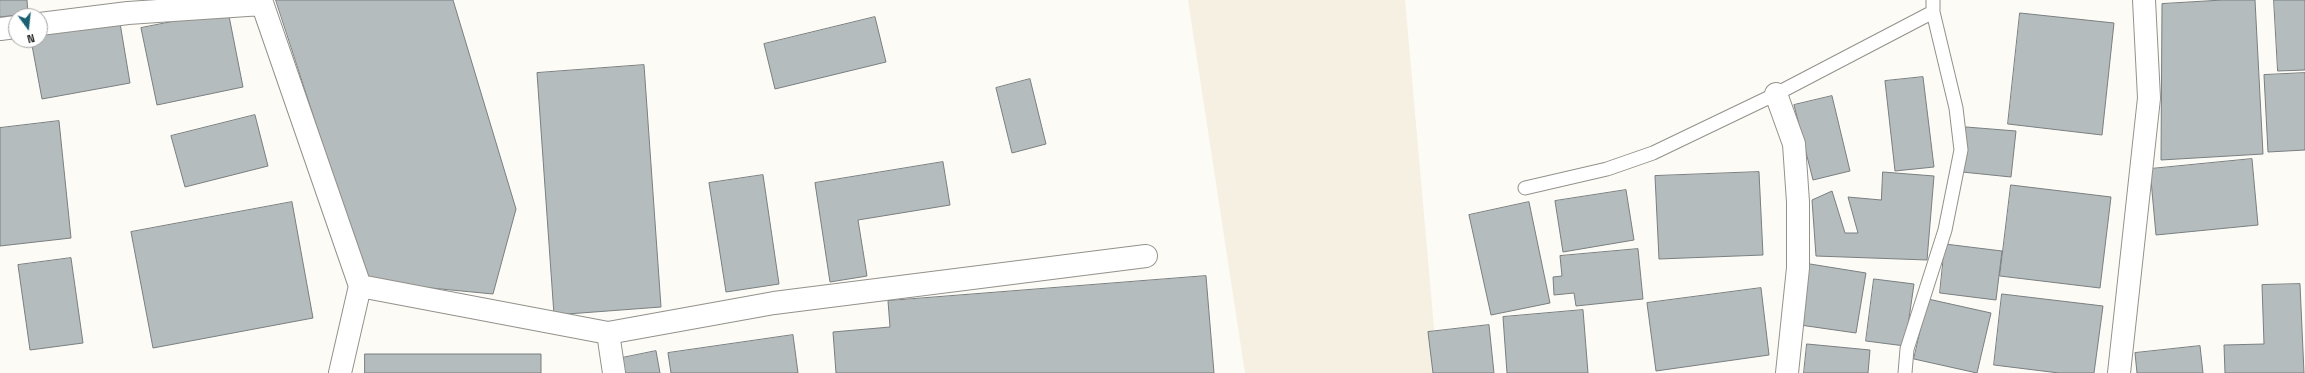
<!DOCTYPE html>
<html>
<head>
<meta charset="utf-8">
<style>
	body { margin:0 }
	#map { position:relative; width:2305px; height:373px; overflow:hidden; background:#fdfbf5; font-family:"Space Grotesk",sans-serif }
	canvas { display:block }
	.north { position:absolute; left:8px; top:8px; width:40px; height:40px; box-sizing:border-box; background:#fff; border:1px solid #a5a5a4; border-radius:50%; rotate:165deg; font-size:11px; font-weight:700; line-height:16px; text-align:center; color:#1f1e1c }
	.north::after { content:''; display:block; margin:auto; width:14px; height:18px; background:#1a6071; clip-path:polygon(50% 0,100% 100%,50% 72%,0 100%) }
</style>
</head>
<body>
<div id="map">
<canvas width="2305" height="373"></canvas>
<div class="north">N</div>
</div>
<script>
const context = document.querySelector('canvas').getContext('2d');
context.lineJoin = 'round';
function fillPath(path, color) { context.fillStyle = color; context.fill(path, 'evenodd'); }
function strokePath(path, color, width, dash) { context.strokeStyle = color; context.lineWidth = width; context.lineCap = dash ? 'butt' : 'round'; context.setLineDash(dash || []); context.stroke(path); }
fillPath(new Path2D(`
	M1188 0H1405L1438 373H1245Z`), '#f5f0e2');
const building = new Path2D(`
	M0 0H27L28 14 0 17Z
	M276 0H453L516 209 493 294 368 282Z
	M2223 0H2255L2263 154 2161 160 2162 4Z
	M2274 0H2305V70L2278 71Z
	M228 11 243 87 157 105 141 28Z
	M2020 13 2114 23 2102 135 2008 124Z
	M119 17 130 83 42 99 31 40H40V31Z
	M875 17 886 62 775 89 764 44Z
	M644 65 661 307 554 315 537 73Z
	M2305 73V150L2268 152 2264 75Z
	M1923 77 1934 167 1895 171 1885 81Z
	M1030 79 1046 144 1012 153 996 88Z
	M1832 96 1850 171 1813 180 1794 105Z
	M255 115 268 166 185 187 171 136Z
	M59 121 71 238 0 246V128Z
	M1966 127 2016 131 2011 177 1962 172Z
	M2252 159 2258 225 2156 235 2150 169Z
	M943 162 950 205 858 220 867 276 830 282 815 183Z
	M1759 172 1763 255 1659 259 1655 176Z
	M1883 172 1934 176 1927 260 1816 256 1812 200 1832 191 1845 233H1858L1848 197 1881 200Z
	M763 175 779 284 726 292 709 183Z
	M2011 185 2111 197 2100 288 2000 276Z
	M1626 190 1634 240 1563 252 1555 201Z
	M292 202 313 318 153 348 131 232Z
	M1529 202 1550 303 1491 315 1469 215Z
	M1945 244 2002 251 1996 300 1940 293Z
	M1638 249 1643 299 1576 306 1574 293 1554 295 1553 277 1562 276 1560 256Z
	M71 258 83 343 30 350 18 265Z
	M1810 264 1866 273 1856 333 1800 325Z
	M1206 276 1214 373H836L833 332 890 327 888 301Z
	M1874 279 1914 284 1905 346 1866 341Z
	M2300 284 2304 373H2225L2224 345 2264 344 2262 285Z
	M1761 288 1769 355 1656 371 1647 303Z
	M2002 294 2103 306 2094 373H2059L1994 365Z
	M1928 299 1991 313 1977 373 1914 359Z
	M1583 310 1588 373H1507L1503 317Z
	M1489 325 1494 373H1433L1428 332Z
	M793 335 798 373H671L668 353Z
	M1807 344 1870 350 1868 373H1804Z
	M2200 346 2203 373H2137L2135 353Z
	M656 351 660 373H609L607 361Z
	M365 354H541V373H365Z`);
fillPath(building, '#b5bcbe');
strokePath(building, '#797f81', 1);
const service = new Path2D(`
	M1525 188 1607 169 1653 153 1776 94 1933 12V0
	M1905 373 1907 349 1945 230 1961 150 1956 108 1933 12`);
const minor = new Path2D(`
	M261 0 360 286 340 373
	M40 24 128 13 262 4
	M0 29 16 27
	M1776 94 1794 144 1798 202V268L1787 373
	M360 286 608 333 774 303 1146 256
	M608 333 614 373
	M2119 373 2149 98 2144 0`);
strokePath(service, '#93918b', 15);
strokePath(minor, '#93918b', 24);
strokePath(service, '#fff', 13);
strokePath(minor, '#fff', 22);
</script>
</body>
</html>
